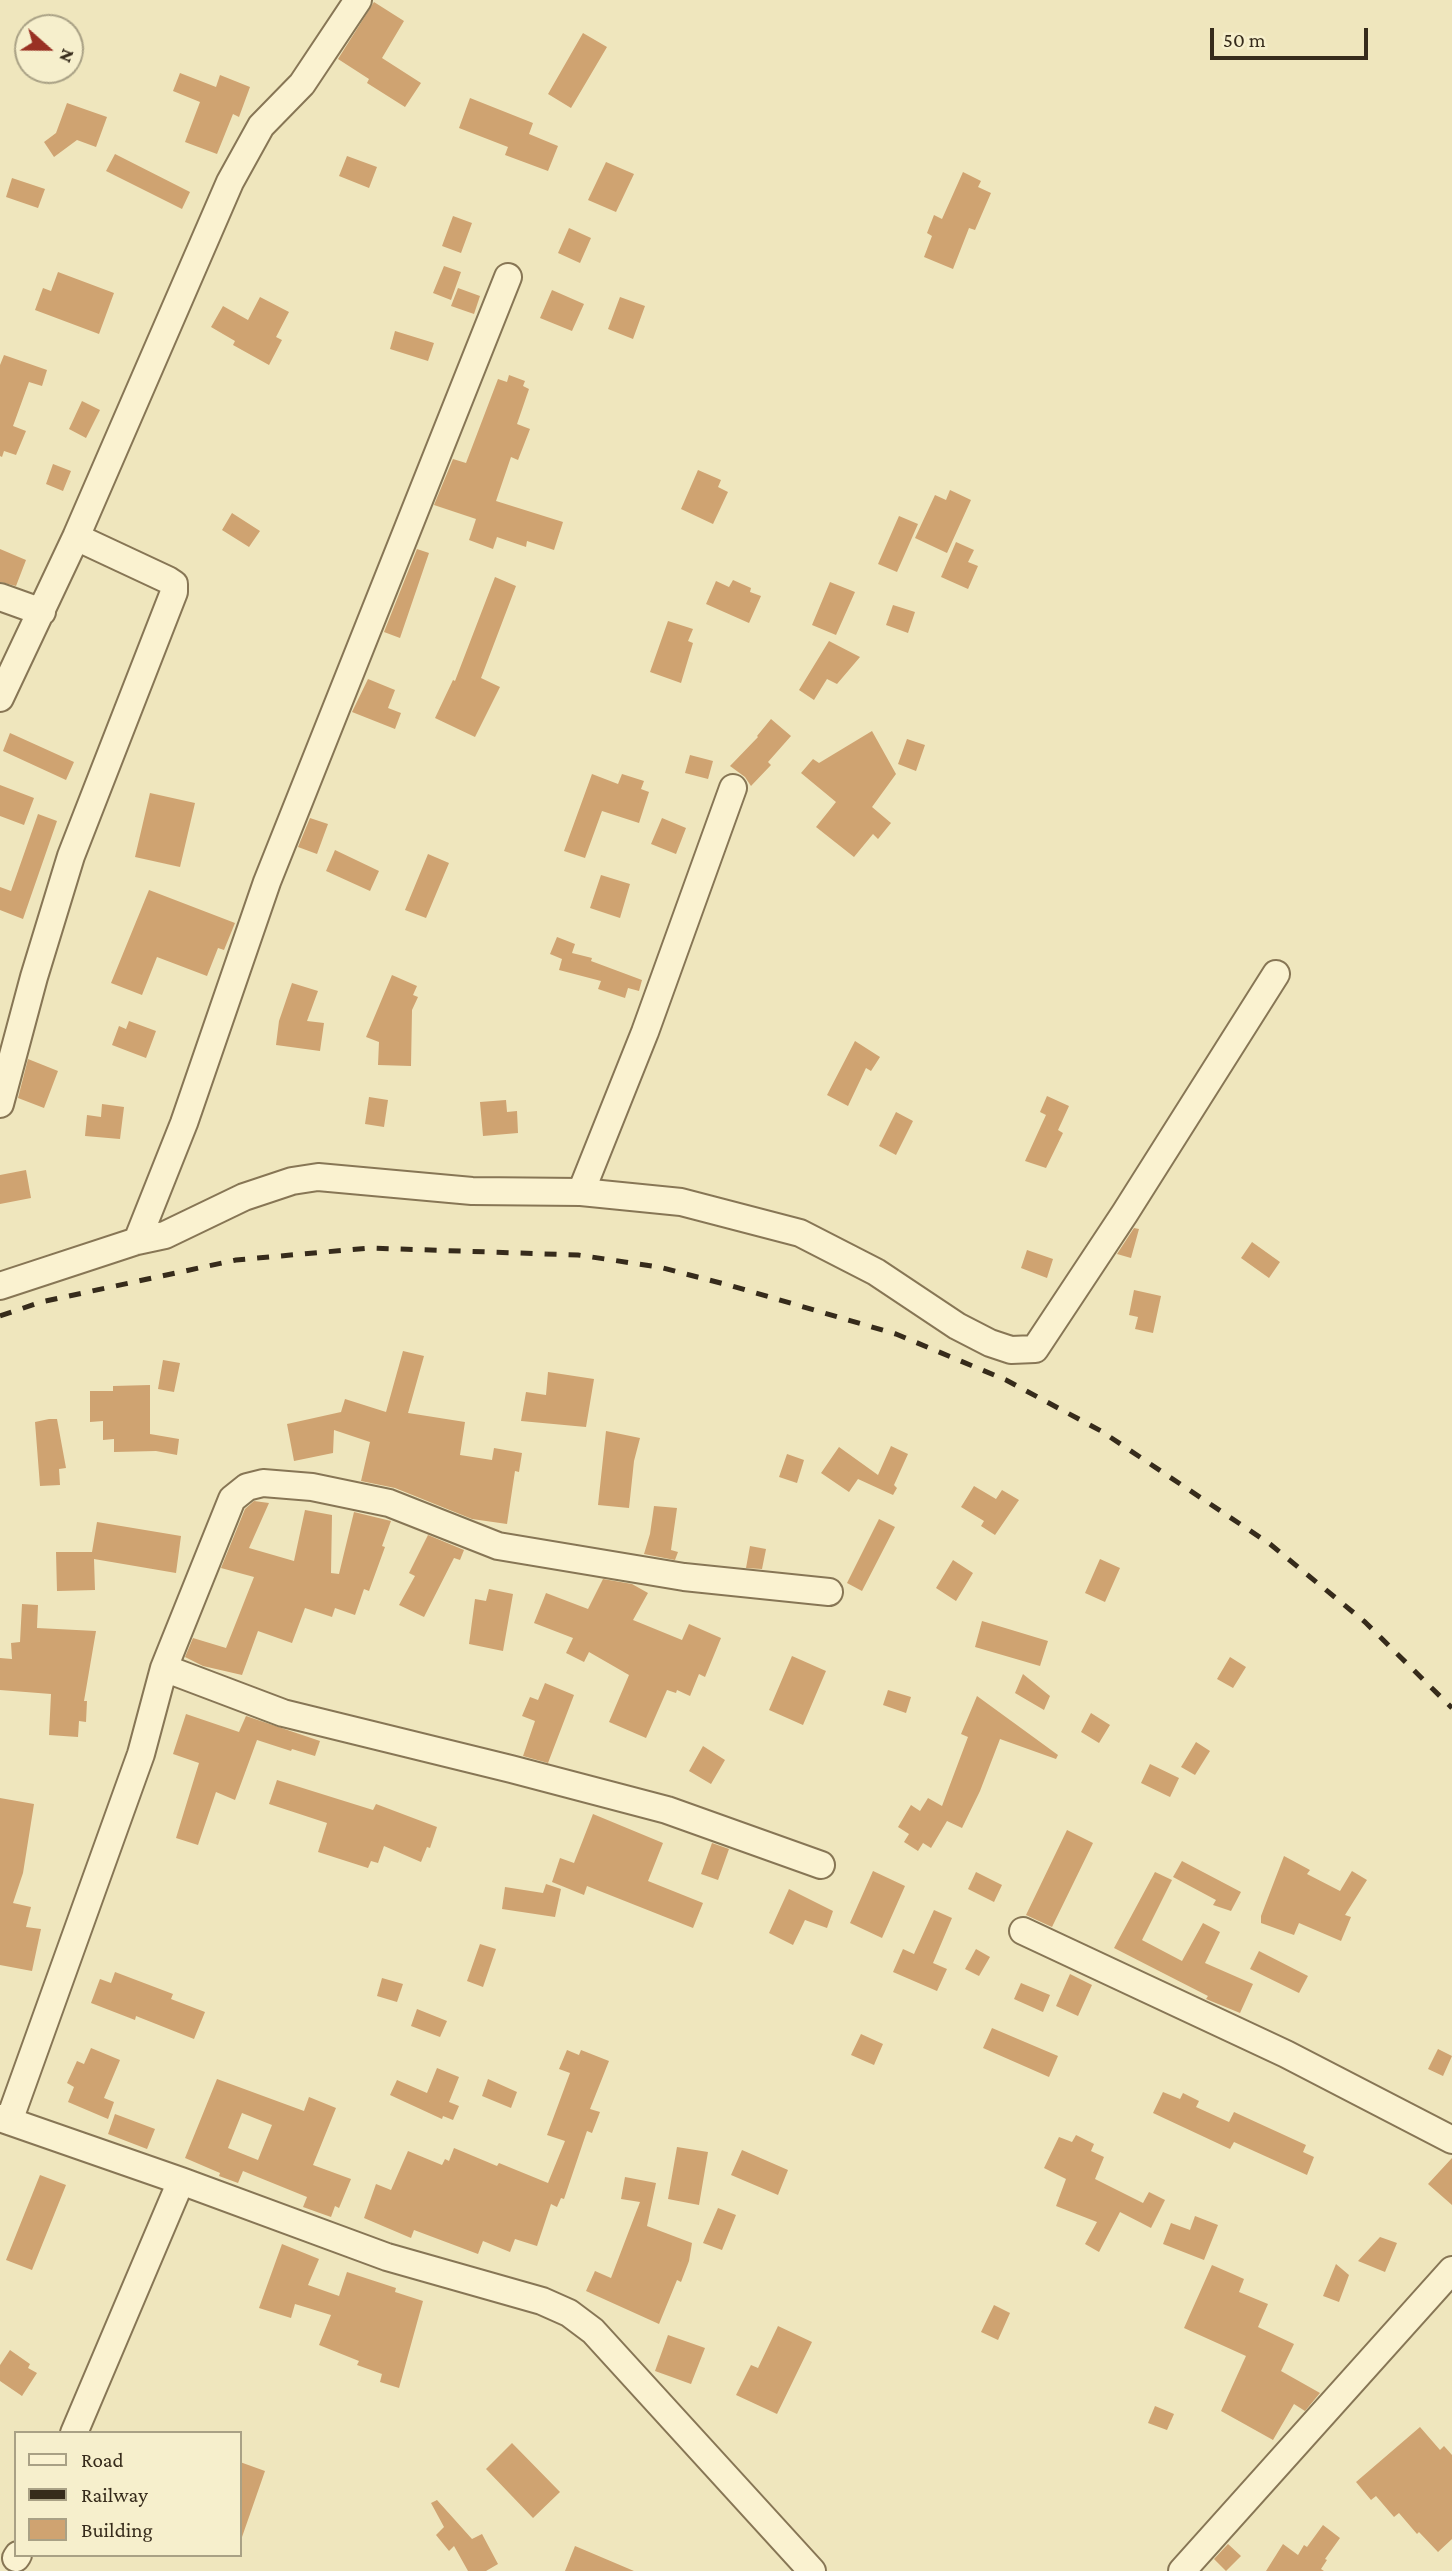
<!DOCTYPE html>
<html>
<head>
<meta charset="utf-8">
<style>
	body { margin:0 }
	#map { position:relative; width:1452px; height:2571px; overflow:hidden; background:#efe6bd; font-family:"Crimson Pro",serif }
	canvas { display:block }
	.legend { position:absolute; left:14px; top:2431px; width:228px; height:126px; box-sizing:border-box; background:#f6efcc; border:2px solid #a9a185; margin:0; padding:9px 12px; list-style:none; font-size:21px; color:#362b1b }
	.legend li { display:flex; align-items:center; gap:14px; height:35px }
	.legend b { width:35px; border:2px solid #a9a185 }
	.north { position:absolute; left:14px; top:14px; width:70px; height:70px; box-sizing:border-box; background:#f6efcc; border:2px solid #a9a185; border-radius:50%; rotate:111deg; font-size:19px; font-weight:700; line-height:28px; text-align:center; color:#362b1b }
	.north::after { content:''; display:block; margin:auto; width:24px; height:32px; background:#993123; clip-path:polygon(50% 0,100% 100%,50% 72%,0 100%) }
	.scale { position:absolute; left:1210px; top:28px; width:158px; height:32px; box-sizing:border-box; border:4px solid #362b1b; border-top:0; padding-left:9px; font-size:21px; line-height:24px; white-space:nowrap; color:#362b1b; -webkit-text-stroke:5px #f6efcc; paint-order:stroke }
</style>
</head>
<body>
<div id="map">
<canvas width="1452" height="2571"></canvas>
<ul class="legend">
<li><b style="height:9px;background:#faf2d0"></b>Road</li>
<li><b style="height:9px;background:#362b1b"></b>Railway</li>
<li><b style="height:19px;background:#cfa371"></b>Building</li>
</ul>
<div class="north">N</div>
<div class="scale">50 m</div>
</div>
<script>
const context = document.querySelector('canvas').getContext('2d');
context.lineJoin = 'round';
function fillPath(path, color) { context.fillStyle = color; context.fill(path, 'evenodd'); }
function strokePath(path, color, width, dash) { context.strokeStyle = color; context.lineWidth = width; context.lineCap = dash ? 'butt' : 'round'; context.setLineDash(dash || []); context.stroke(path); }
fillPath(new Path2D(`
	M374 2 404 21 382 58 421 83 405 107 367 83 369 79 338 59Z
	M583 33 607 47 571 108 548 94Z
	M180 73 216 87 220 75 250 87 239 117 233 114 217 154 185 142 200 102 173 91Z
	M470 98 533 123 529 134 558 146 548 171 505 155 508 147 459 128Z
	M67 103 107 117 96 147 77 140 54 157 44 142 56 133Z
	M115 154 190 192 182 209 106 171Z
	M347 156 377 167 369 188 339 176Z
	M606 162 634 174 616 212 588 200Z
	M963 172 981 181 978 187 991 193 975 230 969 228 953 269 924 257 932 236 927 233 934 215 942 219Z
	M12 178 45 189 38 208 6 197Z
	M453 216 472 223 461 253 442 246Z
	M569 228 591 238 580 263 558 253Z
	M444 266 461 272 451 300 433 293Z
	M58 272 114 293 99 334 35 310 43 288 51 291Z
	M458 288 480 296 474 314 451 306Z
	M552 290 584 304 572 331 540 318Z
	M260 297 289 312 276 337 282 340 269 365 233 345 235 341 211 327 223 306 248 320Z
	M620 297 645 306 633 339 608 329Z
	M395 331 434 343 428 361 390 349Z
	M4 355 47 370 42 386 29 382 13 426 26 431 16 455 4 451 2 457 0 456V365Z
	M509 375 525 381 523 386 529 389 517 424 530 429 518 460 511 457 496 501 563 522 554 550 527 541 526 547 497 537 493 549 469 540 476 519 434 505 453 459 466 463 498 379 507 382Z
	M82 401 100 410 86 438 69 429Z
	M53 464 71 471 63 491 46 484Z
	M698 470 721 480 718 487 728 492 713 524 681 509Z
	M950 490 971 500 947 553 915 538 935 495 946 500Z
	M232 513 260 531 249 547 222 530Z
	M899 516 918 524 897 572 878 564Z
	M956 542 974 550 968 562 978 566 968 589 941 577Z
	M0 549 26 560 16 586 0 582Z
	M417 549 429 553 400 638 384 632Z
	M495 577 516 586 481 678 500 687 475 737 435 718 453 680 455 681Z
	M733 580 751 588 750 592 761 596 749 623 706 604 716 581 729 587Z
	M830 582 855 592 836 635 812 625Z
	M893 605 915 612 908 633 886 625Z
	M668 621 693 629 688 641 693 643 681 683 650 672Z
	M829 641 860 657 837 684 827 679 814 700 799 690Z
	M368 679 395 690 388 708 401 713 395 729 352 712Z
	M771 719 791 736 768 762 771 765 751 786 745 777 730 766 758 737 757 736Z
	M872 731 896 774 872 807 891 823 878 839 873 834 854 857 816 827 836 802 801 773 813 759 819 763Z
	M10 733 74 762 66 780 3 751Z
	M907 739 925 745 916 771 898 764Z
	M690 755 713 761 708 779 685 773Z
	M592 774 618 784 622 774 644 781 641 789 649 792 639 823 602 811 585 858 564 851Z
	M0 785 34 798 24 825 0 816Z
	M150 793 195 803 180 867 135 857Z
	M38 814 57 821 23 919 0 910V887L11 891Z
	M310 818 328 824 317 854 298 847Z
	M662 818 686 828 676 854 651 844Z
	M335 850 379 871 370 891 326 871Z
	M428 854 449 863 426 918 405 910Z
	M601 875 630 884 620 918 590 908Z
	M149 890 235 923 224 950 218 948 207 976 157 957 142 995 111 983Z
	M557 937 575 944 572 953 592 958 591 961 642 980 639 991 628 988 625 998 598 989 601 981 559 970 562 959 550 954Z
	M392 975 417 986 413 995 418 997 412 1010 411 1066 378 1065 379 1042 366 1037Z
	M292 983 318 991 307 1021 324 1023 320 1051 276 1045 279 1021Z
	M129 1021 156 1031 146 1058 112 1045 119 1026 126 1029Z
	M855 1041 880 1057 871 1071 866 1068 848 1106 827 1095Z
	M28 1059 58 1071 44 1108 18 1098Z
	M1047 1096 1069 1106 1058 1130 1063 1133 1046 1168 1025 1161 1046 1115 1040 1112Z
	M369 1097 388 1100 384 1127 365 1124Z
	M506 1100 507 1112 517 1111 518 1133 483 1136 480 1102Z
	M102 1104 124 1107 120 1139 85 1136 87 1115 101 1117Z
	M896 1112 913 1121 896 1155 879 1146Z
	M26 1170 31 1198 0 1204V1175Z
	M1134 1228 1139 1229 1131 1258 1117 1254Z
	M1252 1242 1280 1262 1269 1278 1241 1258Z
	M1027 1250 1053 1259 1047 1278 1021 1268Z
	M1134 1290 1161 1296 1153 1333 1135 1329 1138 1317 1129 1315Z
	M403 1351 424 1356 408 1413 465 1422 460 1455 492 1460 494 1448 522 1453 519 1472 515 1471 507 1524 472 1519 395 1488 361 1481 370 1442 334 1430 333 1453 294 1461 287 1424 341 1412 345 1399 386 1412Z
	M163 1360 180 1363 174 1392 158 1389Z
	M548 1372 594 1379 586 1427 521 1421 526 1392 546 1395Z
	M150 1385V1434L179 1439 177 1455 156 1451 114 1452V1439L103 1440V1421L90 1422V1391H113V1386Z
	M49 1419H57L66 1468 59 1469 60 1485 40 1486 35 1422Z
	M606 1431 640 1438 634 1461 629 1508 598 1505Z
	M891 1446 908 1454 894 1485 897 1488 893 1495 858 1479 849 1492 821 1473 839 1447 878 1475Z
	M787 1454 804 1460 797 1483 779 1477Z
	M974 1486 996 1499 1002 1490 1019 1500 995 1535 981 1526 984 1521 961 1507Z
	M254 1501 269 1503 249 1548 294 1561 305 1510 332 1515 331 1573 339 1574 354 1512 391 1521 382 1546 385 1547 369 1591 364 1589 355 1615 335 1608 332 1617 305 1608 292 1643 258 1631 242 1675 203 1666 185 1657 193 1638 226 1648 254 1577 221 1568 245 1509Z
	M654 1506 677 1508 671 1550 678 1552 675 1560 644 1554 650 1534Z
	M879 1519 895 1527 862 1591 847 1583Z
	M97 1522 181 1536 176 1573 94 1559 95 1590 57 1591 56 1552H92Z
	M428 1535 464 1550 460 1560 454 1558 424 1617 399 1605 415 1576 409 1573Z
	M750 1546 766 1549 762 1569 746 1568Z
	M1100 1559 1120 1568 1105 1602 1085 1593Z
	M953 1560 973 1573 956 1601 936 1588Z
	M603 1579 632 1584 648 1593 633 1620 682 1640 689 1624 721 1638 705 1677 699 1674 690 1696 677 1690 676 1693 667 1690 646 1738 609 1722 629 1675 589 1652 584 1662 566 1653 573 1638 534 1623 546 1593 588 1609Z
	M489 1589 513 1594 503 1651 469 1644 475 1599 486 1601Z
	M22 1604 38 1605 37 1628 96 1631 84 1701H87L86 1722 79 1721 78 1737 49 1735 51 1694 0 1690V1658L12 1659 11 1643 20 1642Z
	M982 1621 1048 1641 1040 1666 975 1647Z
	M792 1656 826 1671 803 1725 769 1710Z
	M1230 1657 1246 1667 1233 1688 1217 1679Z
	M1023 1674 1050 1696 1044 1710 1015 1693Z
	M545 1683 574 1695 548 1763 523 1756 535 1721 522 1716 530 1697 538 1700Z
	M888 1690 911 1697 906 1713 883 1705Z
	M977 1696 1058 1755 1056 1759 1000 1739 980 1791 962 1828 947 1821 931 1848 923 1843 918 1851 904 1842 909 1834 898 1827 911 1805 920 1811 928 1798 942 1806 968 1737 961 1734Z
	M1091 1713 1110 1725 1099 1743 1081 1732Z
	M186 1714 239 1732 246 1716 320 1741 315 1756 292 1749 291 1751 257 1740 235 1800 216 1792 198 1845 176 1838 199 1763 173 1754Z
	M1196 1742 1210 1751 1195 1775 1181 1767Z
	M703 1746 725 1760 711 1784 689 1771Z
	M1150 1764 1179 1778 1170 1797 1141 1783Z
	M277 1780 373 1810 376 1804 437 1827 430 1848 427 1847 421 1862 384 1846 378 1863 371 1861 368 1868 318 1852 327 1823 269 1804Z
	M0 1798 34 1804 23 1873 13 1903 31 1907 26 1927 41 1929 32 1971 0 1965Z
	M593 1814 663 1843 648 1881 703 1903 693 1928 587 1886 584 1895 552 1882 560 1858 574 1863Z
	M1067 1830 1093 1843 1052 1927 1026 1915Z
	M712 1843 729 1849 718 1880 701 1874Z
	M1284 1856 1310 1870 1307 1874 1340 1891 1352 1871 1367 1880 1345 1915 1351 1917 1341 1941 1299 1923 1294 1935 1261 1923V1916Z
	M1182 1861 1241 1892 1231 1911 1213 1905 1216 1900 1173 1877Z
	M873 1871 905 1886 882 1938 850 1923Z
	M976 1872 1002 1885 994 1902 968 1889Z
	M1155 1872 1172 1880 1142 1940 1182 1961 1203 1923 1220 1932 1205 1963 1253 1984 1240 2013 1206 1999 1208 1996 1114 1948Z
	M546 1884 561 1889 555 1917 502 1909 505 1887 543 1893Z
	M789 1889 833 1911 827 1928 805 1920 793 1945 769 1933Z
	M934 1910 952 1918 933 1963 947 1969 937 1991 893 1972 903 1949 914 1954Z
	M480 1944 496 1949 483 1987 467 1981Z
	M976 1949 990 1957 979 1976 965 1969Z
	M1259 1951 1308 1976 1299 1993 1250 1969Z
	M115 1972 173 1994 171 1999 205 2012 194 2039 136 2016 135 2020 91 2003 100 1979 111 1983Z
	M1070 1974 1092 1985 1078 2016 1056 2006Z
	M382 1978 403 1984 397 2002 377 1996Z
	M1021 1983 1050 1995 1043 2012 1014 1999Z
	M417 2009 447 2021 440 2037 411 2026Z
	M992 2028 1058 2056 1049 2077 983 2048Z
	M861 2034 883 2044 874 2065 851 2055Z
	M91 2048 120 2060 104 2098 114 2102 108 2119 68 2102 74 2087 67 2083 77 2061 84 2064Z
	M1438 2049 1452 2056 1443 2076 1428 2069Z
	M567 2050 579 2055 581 2050 609 2061 590 2109 600 2112 592 2133 587 2131 564 2199 561 2198 557 2207 551 2204 537 2246 515 2239 510 2252 483 2241 478 2254 414 2230 411 2238 364 2218 376 2184 391 2190 408 2151 442 2165 445 2159 449 2161 454 2148 497 2166 499 2163 548 2183 565 2141 547 2135 570 2073 559 2069Z
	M437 2068 459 2077 449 2102 459 2106 453 2120 443 2116 442 2119 390 2095 397 2080 427 2093Z
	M217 2079 304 2111 309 2097 336 2108 313 2165 351 2179 339 2208 335 2206 331 2217 303 2207 307 2197 243 2171 238 2183 219 2176 220 2173 185 2158ZM242 2113 272 2125 258 2160 228 2148Z
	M488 2079 517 2092 511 2108 482 2096Z
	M1163 2092 1180 2099 1183 2093 1199 2101 1196 2107 1229 2122 1234 2112 1306 2145 1303 2152 1314 2157 1307 2175 1234 2142 1230 2149 1153 2113Z
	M115 2114 155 2129 147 2149 108 2134Z
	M1076 2135 1094 2144 1091 2151 1104 2157 1095 2179 1143 2203 1149 2192 1165 2200 1151 2228 1120 2212 1099 2252 1085 2244 1097 2222 1056 2206 1066 2179 1044 2168 1059 2137 1072 2142Z
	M677 2147 708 2152 699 2205 668 2199Z
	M742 2150 788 2170 778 2195 731 2175Z
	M1452 2158V2205L1428 2184Z
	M40 2175 66 2185 32 2270 6 2260Z
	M625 2177 656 2183 647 2226 692 2243 689 2261 681 2282 677 2280 659 2324 586 2291 595 2271 611 2278 640 2202 621 2199Z
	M718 2208 736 2215 722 2250 703 2243Z
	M1195 2216 1218 2225 1204 2260 1163 2244 1171 2223 1190 2230Z
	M1380 2237 1397 2243 1385 2272 1358 2261Z
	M282 2244 319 2259 308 2285 339 2296 347 2272 396 2288 395 2292 423 2301 399 2388 380 2382 382 2374 357 2365 359 2361 319 2345 331 2315 295 2304 291 2318 259 2308Z
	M1336 2264 1349 2275 1339 2302 1323 2296Z
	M1212 2265 1244 2279 1239 2292 1268 2304 1258 2327 1294 2344 1281 2371 1320 2393 1305 2411 1294 2404 1273 2440 1221 2411 1246 2356 1184 2328Z
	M994 2305 1010 2313 998 2340 981 2332Z
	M778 2326 812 2342 777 2414 736 2395 751 2365 758 2368Z
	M668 2335 705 2348 691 2384 655 2371Z
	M10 2350 30 2364 28 2368 37 2373 22 2396 0 2381V2365Z
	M1155 2406 1174 2414 1167 2430 1148 2423Z
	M1420 2427 1440 2450 1444 2446 1452 2455V2539L1438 2552 1419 2532 1417 2534 1399 2513 1394 2517 1376 2496 1371 2500 1356 2482Z
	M512 2443 560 2492 533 2518 486 2469Z
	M240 2462 265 2471 242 2537 240 2536Z
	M437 2500 472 2539 482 2534 498 2564 486 2571H468L454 2546 449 2551 436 2535 444 2527 431 2503Z
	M1323 2525 1340 2538 1325 2559 1327 2560 1321 2569 1324 2571H1266L1283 2544 1298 2555 1304 2545 1307 2547Z
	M1228 2544 1241 2556 1226 2571 1214 2559Z
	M575 2546 634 2571H565Z`), '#cfa371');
const minor = new Path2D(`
	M0 597 42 612
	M0 698 76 537 230 182 261 126 302 84 358 0
	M0 1104 34 977 71 856 174 592V584L168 580 76 537
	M581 1192 645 1032 733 788
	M137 1241 184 1123 267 882 508 277
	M0 1286 137 1241 165 1235 244 1197 292 1181 318 1177 472 1191 581 1192 681 1202 800 1233 876 1272 957 1326 990 1343 1011 1350 1035 1349 1125 1213 1276 974
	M164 1668 283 1713 511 1769 667 1810 821 1865
	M1023 1931 1286 2054 1452 2140
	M0 2118 181 2181 387 2257 542 2301 569 2313 593 2331 812 2571
	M9 2121 141 1754 164 1668 232 1499 247 1487 263 1483 312 1487 389 1503 498 1546 684 1577 829 1592
	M74 2433 181 2181
	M16 2558 18 2555
	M1182 2571 1452 2270`);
strokePath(minor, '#877655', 30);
strokePath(minor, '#faf2d0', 26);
strokePath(new Path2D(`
	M0 1316 41 1302 236 1260 369 1248 578 1255 659 1267 732 1286 896 1334 1006 1380 1101 1431 1270 1544 1365 1622 1452 1708`), '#362b1b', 5, [12, 12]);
</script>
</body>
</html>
